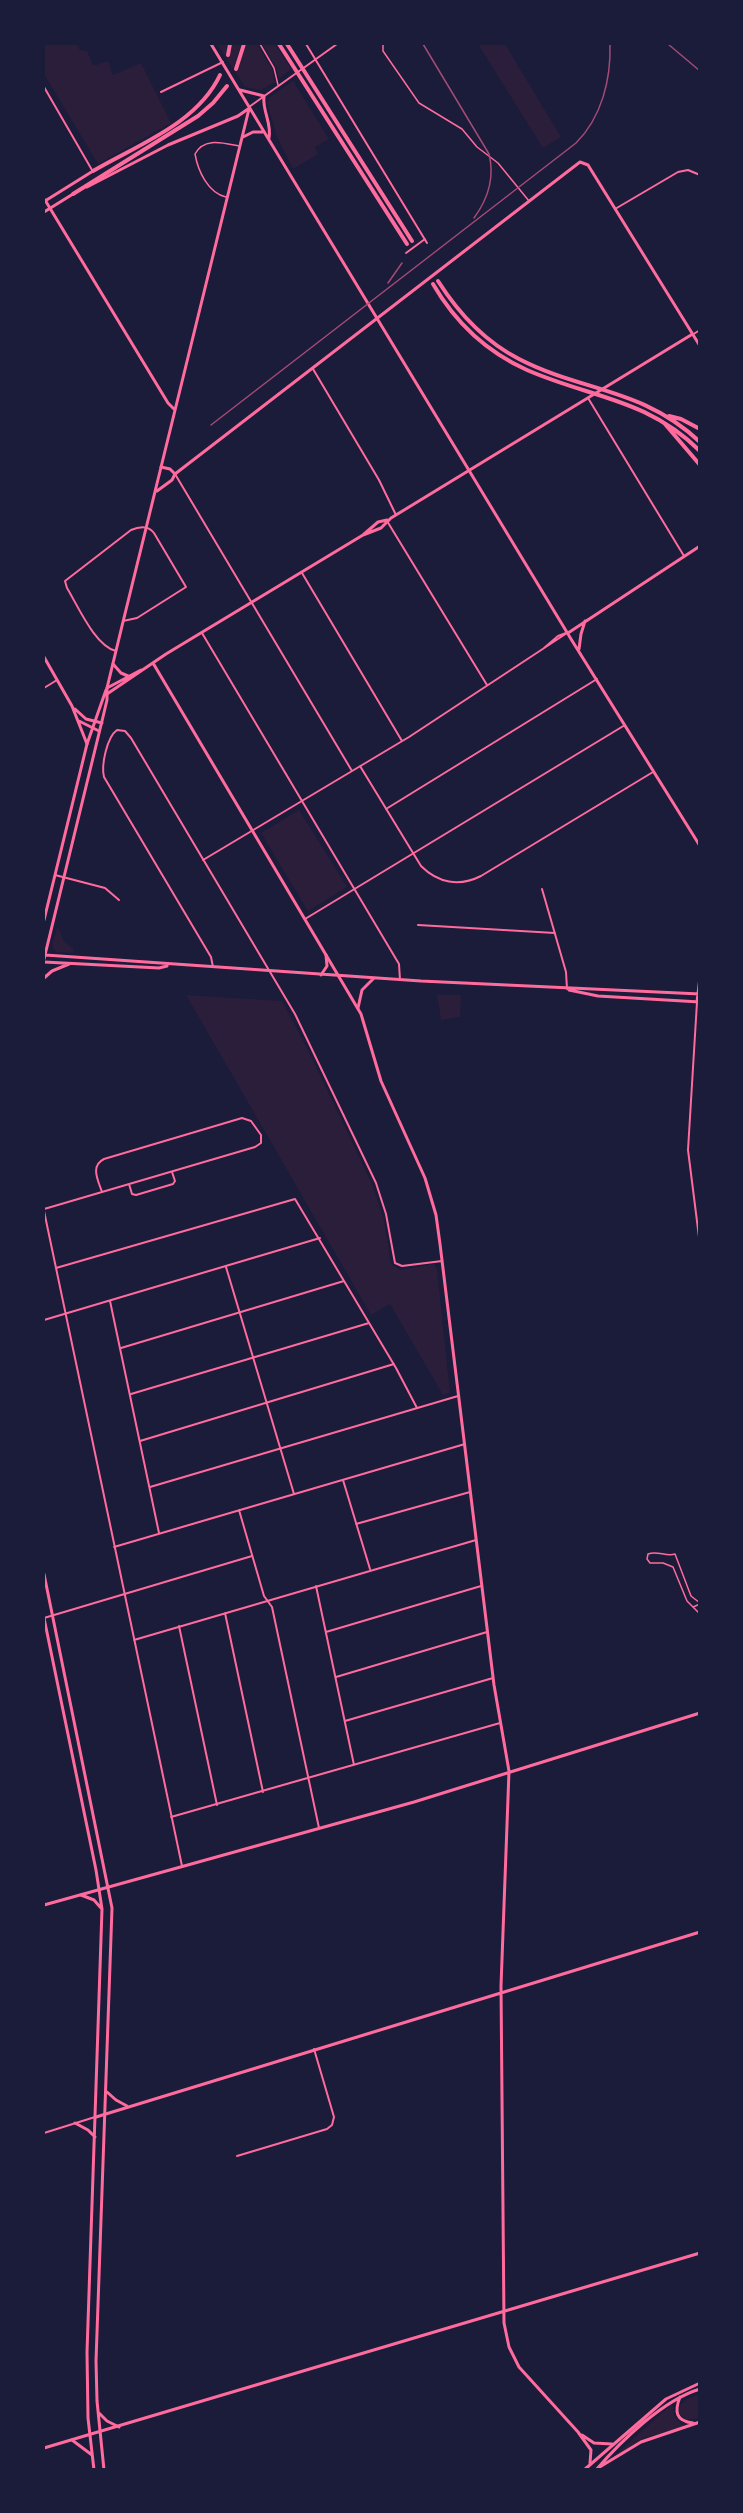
<!DOCTYPE html>
<html>
<head>
<meta charset="utf-8">
<style>
	body { margin:0 }
	#map { position:relative; width:743px; height:2513px; overflow:hidden; background:#1b1b3a; font-family:"Asap Condensed",sans-serif }
	canvas { display:block }
	.frame { position:absolute; inset:0; border:45px solid #1b1b3a; pointer-events:none }
</style>
</head>
<body>
<div id="map">
<canvas width="743" height="2513"></canvas>
<div class="frame"></div>
</div>
<script>
const context = document.querySelector('canvas').getContext('2d');
context.lineJoin = 'round';
function fillPath(path, color) { context.fillStyle = color; context.fill(path, 'evenodd'); }
function strokePath(path, color, width, dash) { context.strokeStyle = color; context.lineWidth = width; context.lineCap = dash ? 'butt' : 'round'; context.setLineDash(dash || []); context.stroke(path); }
fillPath(new Path2D(`
	M44 44H77L80 50 87 51 93 66 108 61 113 75 141 63 171 123 98 164 44 74Z
	M217 44H227L226 52 229 57 232 44H241L234 67 237 71 246 44H257L272 69 275 82 261 90 245 87Z
	M262 44H275L291 69 279 79 276 67Z
	M478 44H505L561 137 543 148Z
	M293 81 329 139 315 147 318 154 293 169 277 137 267 103 269 98Z
	M299 810 347 887 308 911 261 833Z
	M58 927 64 941 74 950 73 953 57 952 53 949 52 944Z
	M186 995 282 1001 307 1048 372 1184 384 1220 391 1264 400 1270 434 1264 437 1269 450 1393 443 1395 390 1304 371 1315Z
	M437 995H461L460 1017 441 1020Z
	M699 2394V2418C690 2420 684 2421 679 2412L680 2405 687 2399Z
	M672 2404 675 2417 684 2426 645 2438 613 2457Z`), '#2a1e3b');
strokePath(new Path2D(`
	M260 44 274 68 278 85
	M383 44V51L419 103 462 129 477 147 498 163 529 201
	M226 197C208 193 198 171 195 154 204 137 223 143 239 146
	M700 1603 691 1596 675 1554C666 1557 657 1550 648 1554L647 1559 650 1563H663L673 1567 687 1601 700 1614
	M693 1607 700 1604`), '#ff6b9d', 1.5);
strokePath(new Path2D(`
	M88 44H98
	M306 44 427 243
	M44 87 92 170
	M161 92 223 62
	M249 107 337 44
	M615 209 678 172 688 170 700 175
	M406 253 425 239
	M692 335 700 330
	M313 369 379 480 396 515
	M588 398 684 556
	M175 474 352 771
	M387 521 487 685
	M302 573 402 741
	M202 633 399 964 400 980
	M544 648 558 636 566 633
	M116 651C95 646 78 606 67 588L65 581 131 530C140 526 148 525 154 533L186 587 137 618 123 621
	M44 688 57 680
	M360 766 421 866C438 883 459 887 481 876L653 772
	M386 809 597 679
	M203 860 409 737 567 633
	M55 875 105 888 119 900
	M542 889 566 972 567 989
	M305 919 625 725
	M418 925 555 933
	M213 967 211 957 104 777C101 765 107 737 117 730L125 731 131 738 295 1014 376 1183 386 1214 395 1263 402 1266 442 1261
	M697 1002 688 1150 700 1245
	M129 1184 132 1194 136 1195 173 1184 175 1181 172 1172
	M44 1209 51 1207 255 1147 261 1143V1135L251 1121 242 1118 104 1159C90 1166 98 1180 102 1192
	M44 1211 182 1866
	M226 1267 294 1494
	M56 1268 295 1199 396 1368 417 1408
	M110 1301 159 1533
	M44 1320 320 1238
	M121 1348 344 1281
	M131 1394 369 1323
	M140 1441 394 1364
	M343 1480 370 1569
	M150 1487 458 1396
	M239 1510 264 1596 272 1607 319 1828
	M356 1524 470 1492
	M114 1547 465 1444
	M316 1586 354 1765
	M225 1613 263 1792
	M44 1618 252 1556
	M179 1626 217 1805
	M326 1632 481 1586
	M134 1640 476 1540
	M336 1677 487 1632
	M345 1721 493 1678
	M171 1817 500 1723
	M44 2133 95 2117
	M237 2156 327 2129 332 2125 334 2117 314 2049`), '#ff6b9d', 2);
strokePath(new Path2D(`
	M161 467 170 469 175 474 580 162 588 165 700 346
	M363 535 381 528 391 518 691 335
	M44 657 72 706 87 744
	M153 663 361 1014 381 1081 425 1178 436 1215 440 1244 494 1685 509 1771 501 1986 504 2323 509 2347 519 2367 578 2432 591 2450 590 2463
	M113 664 121 673 128 676
	M107 688 141 670
	M107 694 166 654 363 535 378 522 387 520
	M75 709 86 719 102 723
	M79 721 99 731
	M44 1905 414 1802 700 1713
	M96 2117 700 1932
	M582 2435 594 2443 612 2444
	M44 2448 700 2253`), '#ff6b9d', 3);
strokePath(new Path2D(`
	M211 44 571 639 700 846
	M240 90 264 96C262 111 272 123 269 138
	M243 137 253 132H264
	M87 187 168 145 238 116 248 109
	M45 200 168 403 175 410
	M45 201 93 171
	M44 212 73 194
	M157 491 172 480 175 474
	M568 633 700 546
	M579 649 581 634 585 621
	M44 920 87 744 106 690
	M45 955 421 981 700 994
	M44 959 102 721 107 700V688L122 626 249 109
	M44 962 159 968 167 966
	M321 975 327 966 326 955
	M44 978 52 971 69 964
	M569 990 598 996 700 1002
	M697 1002 700 977
	M358 1008 362 990 373 979
	M44 1574 112 1908 96 2361 97 2401 104 2470
	M44 1618 96 1870 102 1909 87 2352 88 2418 94 2470
	M81 1895 94 1900 101 1908
	M107 2092 116 2100 127 2106
	M75 2123 88 2130 95 2137
	M680 2397C674 2412 676 2421 693 2423
	M99 2413 107 2421 119 2427
	M72 2440 92 2455
	M598 2468 641 2442 700 2422
	M584 2470 666 2399 700 2383
	M596 2470C621 2441 663 2400 700 2389`), '#ff6b9d', 3);
strokePath(new Path2D(`
	M279 44 407 244
	M287 44 412 241
	M228 55 230 44
	M236 69 244 44
	M93 171C137 145 197 124 220 75
	M73 194 198 116 213 103 227 86
	M438 281C459 314 484 341 519 359 583 392 643 388 700 442
	M433 284C455 322 487 352 527 370 591 398 646 398 700 451
	M669 416 681 419 700 429
	M665 424 700 465`), '#ff6b9d', 4);
strokePath(new Path2D(`
	M423 44 489 154C495 178 488 199 474 218
	M668 44 700 71
	M388 283 402 263
	M211 425 576 143C602 117 611 79 610 44`), '#a44b75', 1.5);
</script>
</body>
</html>
